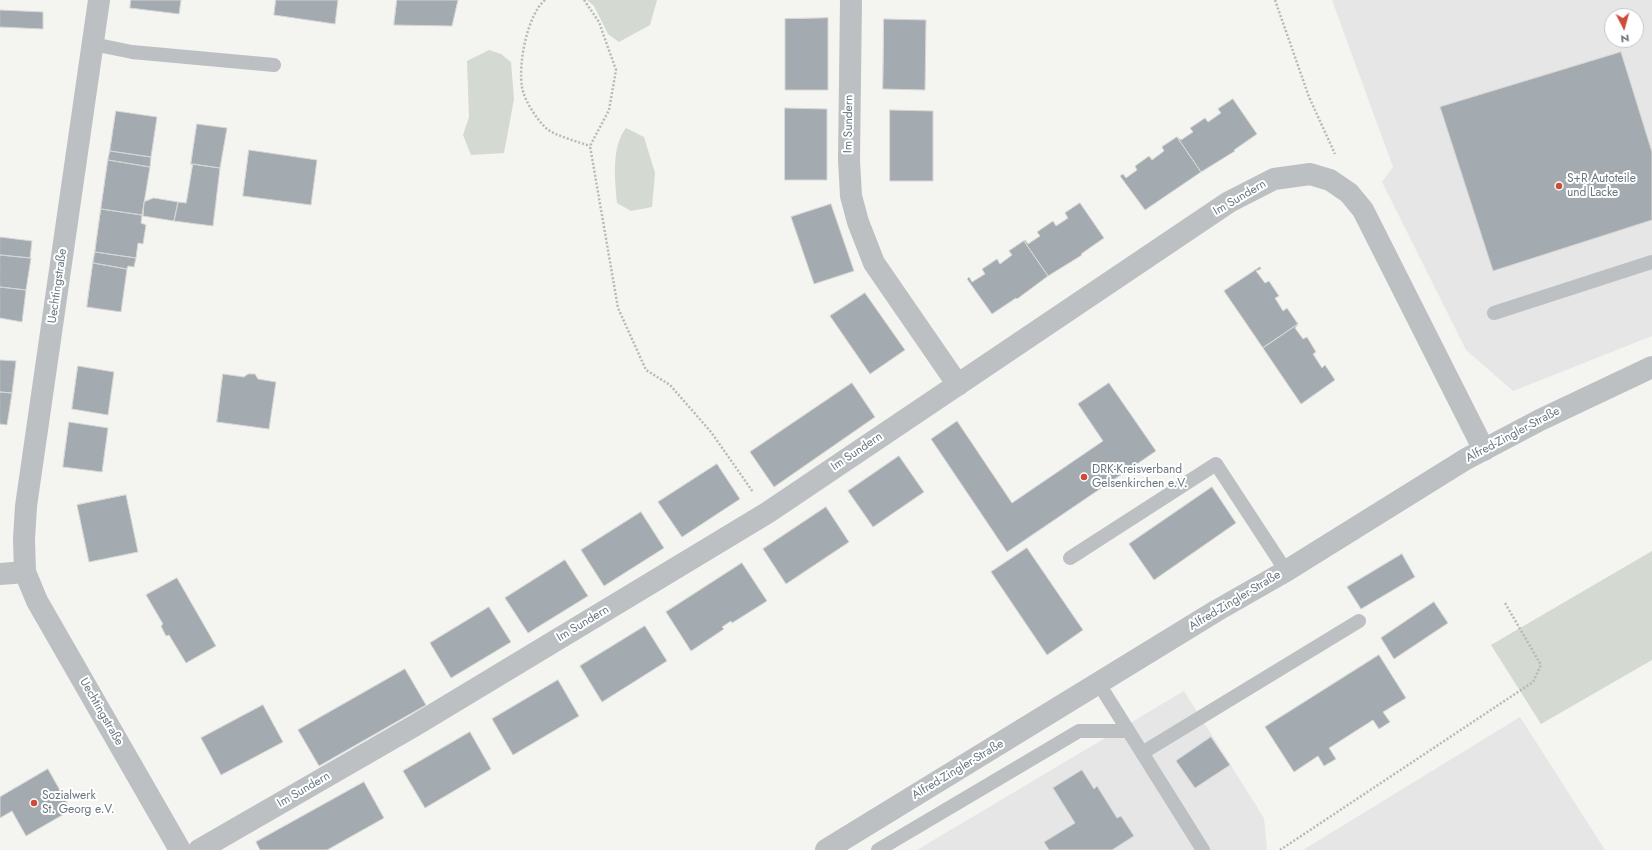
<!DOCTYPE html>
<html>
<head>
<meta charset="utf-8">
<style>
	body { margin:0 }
	#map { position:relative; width:1652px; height:850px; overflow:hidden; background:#f4f4f1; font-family:Jost,sans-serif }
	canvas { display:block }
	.north { position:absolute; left:1604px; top:8px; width:40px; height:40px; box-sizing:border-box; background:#fff; border:1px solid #c2c8cc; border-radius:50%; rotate:174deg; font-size:11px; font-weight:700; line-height:16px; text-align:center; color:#67767f }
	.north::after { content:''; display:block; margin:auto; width:14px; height:18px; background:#cd4d38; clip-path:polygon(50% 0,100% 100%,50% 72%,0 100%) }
</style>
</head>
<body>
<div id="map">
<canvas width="1652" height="850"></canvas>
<div class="north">N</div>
</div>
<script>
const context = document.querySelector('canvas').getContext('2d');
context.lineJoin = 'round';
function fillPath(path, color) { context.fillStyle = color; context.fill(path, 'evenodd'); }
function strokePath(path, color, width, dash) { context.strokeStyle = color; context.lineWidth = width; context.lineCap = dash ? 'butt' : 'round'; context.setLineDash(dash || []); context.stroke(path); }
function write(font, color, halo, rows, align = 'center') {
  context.font = font + ' Jost,sans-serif'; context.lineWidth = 4; context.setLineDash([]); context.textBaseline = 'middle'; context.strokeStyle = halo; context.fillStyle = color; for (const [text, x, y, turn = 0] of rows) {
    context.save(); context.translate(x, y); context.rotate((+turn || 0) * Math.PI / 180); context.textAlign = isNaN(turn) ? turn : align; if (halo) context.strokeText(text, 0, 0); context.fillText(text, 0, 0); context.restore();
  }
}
fillPath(new Path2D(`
	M1332 0H1652V336L1513 391 1466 350 1382 182 1393 167ZM1612 16H1636V40H1612Z
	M1184 691 1264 818 1267 850H917Z
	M1520 717 1605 850H1303Z`), '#e5e6e5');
fillPath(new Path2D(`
	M587 0H657L650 25 619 42 608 34 594 6Z
	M489 50 501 54 511 62 514 99 504 153 471 155 463 135 469 117 467 61Z
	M626 128 644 137 655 173 652 207 631 211 617 203C615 180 611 147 626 128Z
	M1652 551V660L1541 724 1491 645Z`), '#d4d9d1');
const building = new Path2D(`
	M131 0H181L179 14 130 8Z
	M276 0H338L335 24 274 15Z
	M397 0H458L452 26 394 25Z
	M0 10 43 12V29L0 27Z
	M828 18V90H785V19Z
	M884 19 926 20 925 90 883 89Z
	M1621 52 1652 152V220L1493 271 1440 107Z
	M1233 99 1257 134 1234 150 1235 151 1201 172 1177 137 1181 140 1193 132 1190 128 1205 118 1208 122 1221 113 1218 109Z
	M785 108 827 109V180H785Z
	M890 110 933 111V181H890Z
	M116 111 157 117 151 157 110 151Z
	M197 124 227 128 220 168 191 164Z
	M1177 137 1201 172 1145 210 1120 176 1123 174 1126 178 1137 170 1135 166 1149 156 1152 160 1164 151 1162 147Z
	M249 150 317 160 311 205 243 196Z
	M110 151 151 157 150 167 108 160Z
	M108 160 150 167 142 215 101 209Z
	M193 164 220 168 213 226 174 221 178 202 186 203Z
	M154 198 178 202 174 221 143 216 144 202Z
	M1080 203 1104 238 1081 254 1082 255 1048 276 1024 241 1025 240 1028 244 1040 236 1037 232 1053 221 1056 226 1068 218 1065 213Z
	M831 204 854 271 814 284 791 217Z
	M101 209 142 215 141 223 146 225 143 244 138 243 136 258 95 252Z
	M0 237 32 241 30 258 0 255Z
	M1024 241 1048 276 1017 299 1016 298 992 314 967 279 969 277 972 282 985 274 982 269 997 259 1000 264 1012 255 1009 251Z
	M95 252 136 258 134 267 128 266 127 269 93 263Z
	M0 255 31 258 26 290 0 287Z
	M93 263 127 269 121 312 87 307Z
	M1260 267 1261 269 1256 271 1265 283 1269 281 1279 296 1275 298 1283 311 1287 308 1298 324 1263 348 1224 291Z
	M0 287 26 290 22 322 0 318Z
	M865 293 905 350 870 374 830 316Z
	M1298 324 1295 328 1303 339 1307 337 1316 352 1313 354 1322 368 1325 365 1335 380 1301 404 1263 348Z
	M0 360 16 361 12 393 0 392Z
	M78 366 114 372 108 415 72 409Z
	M223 374 244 377 248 374H255L258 379 276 382 269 429 217 422Z
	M852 383 875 417 774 487 750 452Z
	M1109 383 1156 451 1007 552 931 439 957 421 1012 503 1103 441 1078 404Z
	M0 392 12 393 7 425 0 424Z
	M69 422 108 428 102 472 63 467Z
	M899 456 924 492 873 527 848 491Z
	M717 464 740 499 682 537 658 502Z
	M1212 487 1236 523 1154 580 1129 544Z
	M126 495 138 552 89 562 77 505Z
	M826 507 849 542 786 584 763 549Z
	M641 512 664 548 604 586 581 550Z
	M1027 548 1083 630 1047 655 991 572Z
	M1402 554 1415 577 1361 609 1347 587Z
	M565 560 588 596 528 633 505 598Z
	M742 563 767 601 732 623 731 621 722 627 724 629 691 651 666 612Z
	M177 578 216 646 186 663 169 635 166 636 161 626 163 624 146 595Z
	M1434 602 1448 623 1394 659 1381 638Z
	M489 607 511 642 451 678 430 643Z
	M645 626 667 661 602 702 580 666Z
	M1379 655 1406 698 1383 712 1390 722 1379 729 1373 720 1329 748 1336 759 1324 766 1318 756 1294 772 1265 727Z
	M405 669 426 705 319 766 298 730Z
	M558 680 579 716 513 755 492 719Z
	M263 705 283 742 221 775 201 738Z
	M470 732 491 769 425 808 403 771Z
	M1211 737 1230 765 1195 788 1176 761Z
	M48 769 71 810 26 836 12 811 0 818V797Z
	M1082 770 1094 789 1097 786 1117 818 1121 816 1134 836 1112 850H1049L1044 842 1075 823 1053 788Z
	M364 782 384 818 327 850H260L256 842Z`);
fillPath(building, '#a4abb0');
strokePath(building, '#d6d6d4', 1);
strokePath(new Path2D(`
	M545 0C527 15 518 65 522 87 524 100 537 120 547 129 556 136 579 142 590 146
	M584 0 599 22 616 70 609 110 590 146 618 308 646 370 670 385 711 432 753 492
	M1275 0 1309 97 1335 154
	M1280 850 1533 682 1541 665 1505 603`), '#b6b9bb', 2.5, [2, 2]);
strokePath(new Path2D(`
	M93 44 132 52 274 65
	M1494 313 1652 262
	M1070 558 1216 464 1286 571
	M1099 684 1203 850
	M1142 753 1359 621
	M878 850 1079 731H1128`), '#bcc0c3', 14);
strokePath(new Path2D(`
	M851 0 849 160 851 196 858 222 874 263 958 385
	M0 574 25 572
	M199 850 414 726 767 513 1229 202 1274 179 1310 174 1330 180 1349 193 1363 210 1484 450`), '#bcc0c3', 22);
strokePath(new Path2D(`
	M99 0 26 506 24 539 25 572 37 601 180 850
	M826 850 1216 611 1286 571 1466 459 1540 420 1652 367`), '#bcc0c3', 22);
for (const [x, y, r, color] of [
	[1559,186,4,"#cd4d38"],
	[1084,477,4,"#cd4d38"],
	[34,803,4,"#cd4d38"]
]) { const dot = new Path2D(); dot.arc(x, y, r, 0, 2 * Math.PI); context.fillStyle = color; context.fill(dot); strokePath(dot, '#fff', 1.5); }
write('12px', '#67767f', '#fff', [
	["Im Sundern",849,124,-89],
	["Im Sundern",1240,198,-30],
	["Uechtingstraße",58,286,-82],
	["Alfred-Zingler-Straße",1513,435,-28],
	["Im Sundern",857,452,-34],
	["Alfred-Zingler-Straße",1235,601,-31],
	["Im Sundern",583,624,-31],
	["Uechtingstraße",101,712,60],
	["Alfred-Zingler-Straße",958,770,-31],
	["Im Sundern",304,790,-30]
]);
write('12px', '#67767f', '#fff', [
	["S+R Autoteile",1567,179],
	["und Lacke",1567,193],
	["DRK-Kreisverband",1092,470],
	["Gelsenkirchen e.V.",1092,484],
	["Sozialwerk",42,796],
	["St. Georg e.V.",42,810]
], 'left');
</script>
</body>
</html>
